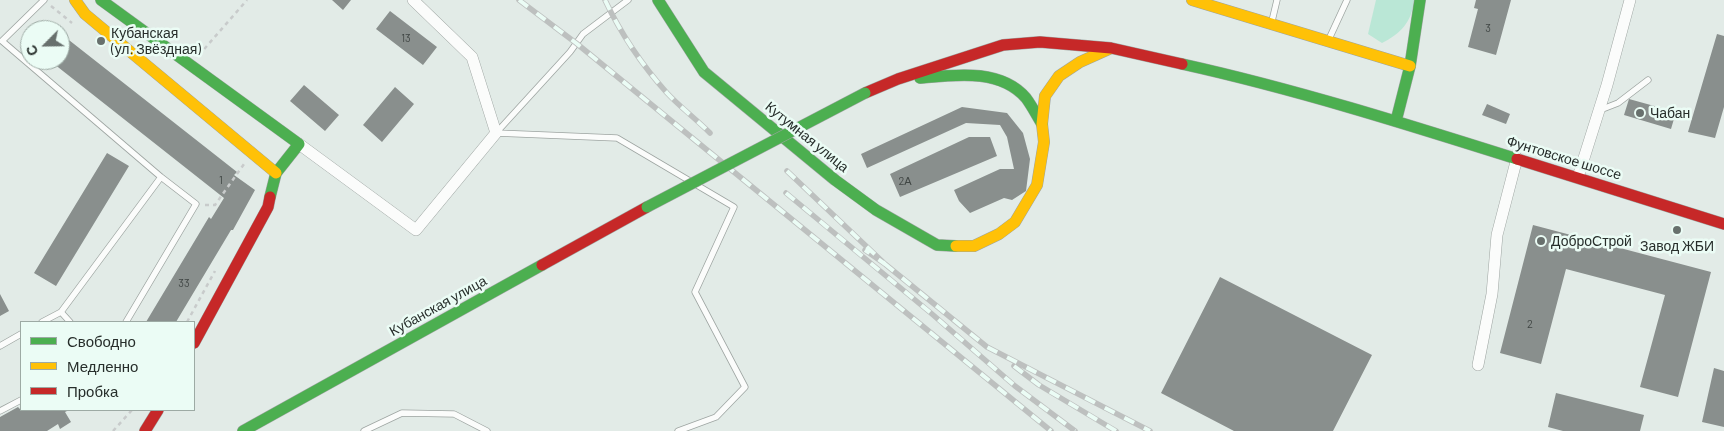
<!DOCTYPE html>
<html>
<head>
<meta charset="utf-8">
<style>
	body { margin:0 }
	#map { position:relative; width:1724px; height:431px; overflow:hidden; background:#e2ebe7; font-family:Barlow,sans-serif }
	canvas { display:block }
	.legend { position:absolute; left:20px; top:321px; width:175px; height:90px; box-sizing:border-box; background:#ebfcf5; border:1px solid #9daaa4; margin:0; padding:6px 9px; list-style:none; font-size:15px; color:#272e2b }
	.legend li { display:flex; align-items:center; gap:10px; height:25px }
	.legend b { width:25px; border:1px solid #9daaa4 }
	.north { position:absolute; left:20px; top:20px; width:50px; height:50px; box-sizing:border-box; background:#ebfcf5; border:1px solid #9daaa4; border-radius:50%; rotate:247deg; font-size:14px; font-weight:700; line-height:20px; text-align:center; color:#272e2b }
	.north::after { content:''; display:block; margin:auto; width:18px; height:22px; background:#68706d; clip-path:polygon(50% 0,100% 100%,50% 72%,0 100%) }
</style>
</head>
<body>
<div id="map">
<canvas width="1724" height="431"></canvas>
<ul class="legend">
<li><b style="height:6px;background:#4caf50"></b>Свободно</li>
<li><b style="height:6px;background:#ffc107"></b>Медленно</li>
<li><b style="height:6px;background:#c62828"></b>Пробка</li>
</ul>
<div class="north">С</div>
</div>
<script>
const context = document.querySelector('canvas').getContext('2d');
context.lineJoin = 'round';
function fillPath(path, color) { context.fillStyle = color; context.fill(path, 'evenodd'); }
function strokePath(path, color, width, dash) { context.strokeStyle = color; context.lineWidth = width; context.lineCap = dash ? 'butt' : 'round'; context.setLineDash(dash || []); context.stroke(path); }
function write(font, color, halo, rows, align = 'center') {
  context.font = font + ' Barlow,sans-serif'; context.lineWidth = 5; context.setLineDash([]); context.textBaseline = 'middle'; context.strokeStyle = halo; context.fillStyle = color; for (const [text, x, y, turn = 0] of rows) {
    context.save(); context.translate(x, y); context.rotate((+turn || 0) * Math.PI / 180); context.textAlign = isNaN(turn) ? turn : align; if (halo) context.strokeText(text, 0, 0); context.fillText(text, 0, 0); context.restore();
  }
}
fillPath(new Path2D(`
	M1376 0H1414C1412 22 1400 34 1382 43L1368 34Z`), '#bae7d6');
fillPath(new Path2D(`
	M332 0H351L343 10Z
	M1476 0H1511L1496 55 1468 47 1478 9 1474 8Z
	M390 11 437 47 423 65 376 29Z
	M60 33 237 172 234 175 255 190 233 230H231L176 322H146L209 217 211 219 224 198 49 60H60Z
	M1717 34 1724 36V107L1715 138 1688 132Z
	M304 85 339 115 325 131 290 101Z
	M395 87 414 104 382 142 363 125Z
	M1629 99 1676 112 1671 129 1624 115Z
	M1487 104 1510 114 1506 124 1482 115Z
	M962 107 1007 113 1023 133 1030 159 1026 191 1012 200 1004 198 970 213 959 201 954 190 1000 169H1014L1007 137 1000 125 966 123 867 168 861 154Z
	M969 137H990L997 156 900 197 890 174Z
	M107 153 129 166 56 286 34 273Z
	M1533 225 1711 272 1678 397 1640 387 1665 295 1566 269 1541 364 1500 353Z
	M1220 277 1372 355 1333 431H1234L1161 393Z
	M0 294 9 311 0 316Z
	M1714 368 1724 371V427L1702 422Z
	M1556 393 1644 415 1640 431H1563L1548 427Z
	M18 407 21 410H69L65 412 71 422 60 429 58 424 47 431H0V417Z`), '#898f8d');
const lane = new Path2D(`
	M44 0 2 41 161 177 196 204 126 322
	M1272 21 1277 0
	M1329 39 1347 0
	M1600 110 1618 103 1648 80
	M496 133 617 138 734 207 695 292 745 387 716 417 678 431
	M496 133 570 52 583 34 628 0
	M42 322 61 312
	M70 322 61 312 161 177
	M0 346 21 334
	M0 411 21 400
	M364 431 402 413 454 414 487 431`);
const street = new Path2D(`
	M299 144 416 230 496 133 472 57 413 0
	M1578 177 1607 85 1630 0
	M1478 365 1492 294 1497 235 1517 158`);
const fast = new Path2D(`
	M101 0 299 144 276 173 270 197
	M658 0 704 72 835 180 876 210 937 245 956 246
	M1182 64C1295 89 1406 124 1517 159
	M920 78C954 75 1000 68 1026 98 1032 106 1037 116 1042 124
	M1396 121 1410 66 1420 0
	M243 431 542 265`);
const slow = new Path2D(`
	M75 0 85 14 276 173
	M1192 0 1410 66
	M956 246H974L999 234 1015 222 1037 185 1044 142 1042 124 1045 96 1059 76 1080 62 1109 49`);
const jam = new Path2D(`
	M865 93 898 79 1003 45 1040 42 1111 48 1182 64
	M1517 159 1724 224
	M542 265 647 207
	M194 343 268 207 270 197
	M145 431 158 410`);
strokePath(lane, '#9da4a1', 7);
strokePath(street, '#9da4a1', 12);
strokePath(fast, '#9da4a1', 12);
strokePath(slow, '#9da4a1', 12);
strokePath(jam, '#9da4a1', 12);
strokePath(new Path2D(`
	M51 6 72 23
	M199 55 247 0
	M205 205H215L244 164
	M187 322 215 271
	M113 431 132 410`), '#c8cbcb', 2.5, [4, 4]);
strokePath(lane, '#fbfcfb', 5.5);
strokePath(street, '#fbfcfb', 11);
strokePath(fast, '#4caf50', 11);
strokePath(slow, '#ffc107', 11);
strokePath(jam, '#c62828', 11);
const rail = new Path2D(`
	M519 0 576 43 1051 431
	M605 0C621 34 642 65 667 93 680 107 696 119 710 133
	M787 171 885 264 865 250
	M786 193 932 314 1015 386 1075 431
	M885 264 987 347 1150 431
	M1014 366 1039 385 1116 431`);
strokePath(rail, '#bdc0bf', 5.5);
strokePath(rail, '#ebfcf5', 4, [11]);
const fastBridge = new Path2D(`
	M647 207 865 93`);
strokePath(fastBridge, '#9da4a1', 12, []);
strokePath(fastBridge, '#4caf50', 11);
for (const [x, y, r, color] of [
	[101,41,5,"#68706d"],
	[1640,113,5,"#68706d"],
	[1677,230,5,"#68706d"],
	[1541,241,5,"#68706d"]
]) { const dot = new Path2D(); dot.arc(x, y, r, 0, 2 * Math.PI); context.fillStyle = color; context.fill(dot); strokePath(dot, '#ebfcf5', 2); }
write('11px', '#404644', null, [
	["3",1488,28],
	["13",406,38],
	["1",221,180],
	["2А",905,181],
	["33",184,283],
	["2",1530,324]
]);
write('14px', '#272e2b', '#ebfcf5', [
	["Кубанская",111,33],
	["(ул. Звёздная)",111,49],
	["Чабан",1650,113],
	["ДоброСтрой",1551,241],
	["Завод ЖБИ",1677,246,"center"]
], 'left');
write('14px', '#272e2b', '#ebfcf5', [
	["Кутумная улица",807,137,39],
	["Фунтовское шоссе",1564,158,17],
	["Кубанская улица",438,306,-29]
]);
</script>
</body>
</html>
